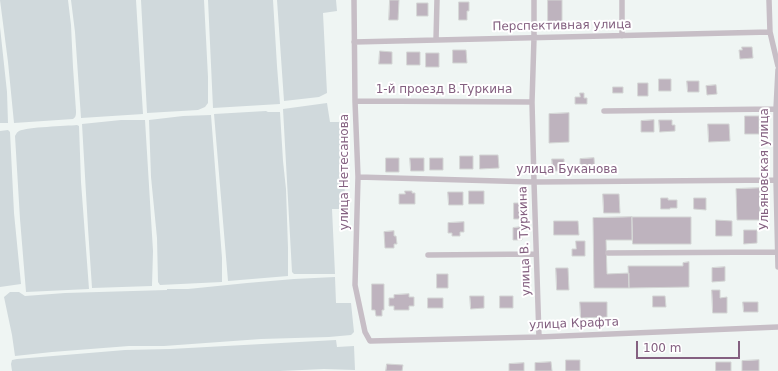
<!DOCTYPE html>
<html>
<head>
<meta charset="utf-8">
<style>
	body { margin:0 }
	#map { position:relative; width:778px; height:371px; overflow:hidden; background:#eff5f3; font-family:"DejaVu Sans",sans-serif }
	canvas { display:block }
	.scale { position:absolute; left:636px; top:341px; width:104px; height:18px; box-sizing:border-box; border:2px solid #846080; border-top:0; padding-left:5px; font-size:12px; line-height:14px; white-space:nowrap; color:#846080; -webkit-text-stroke:3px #fff; paint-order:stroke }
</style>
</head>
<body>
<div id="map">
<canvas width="778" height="371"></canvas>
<div class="scale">100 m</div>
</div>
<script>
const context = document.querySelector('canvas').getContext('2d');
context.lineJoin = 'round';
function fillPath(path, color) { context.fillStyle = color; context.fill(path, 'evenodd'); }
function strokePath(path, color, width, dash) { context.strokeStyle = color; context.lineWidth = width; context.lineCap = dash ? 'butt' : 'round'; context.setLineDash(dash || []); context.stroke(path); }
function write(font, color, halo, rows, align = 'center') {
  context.font = font + ' "DejaVu Sans",sans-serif'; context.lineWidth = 4; context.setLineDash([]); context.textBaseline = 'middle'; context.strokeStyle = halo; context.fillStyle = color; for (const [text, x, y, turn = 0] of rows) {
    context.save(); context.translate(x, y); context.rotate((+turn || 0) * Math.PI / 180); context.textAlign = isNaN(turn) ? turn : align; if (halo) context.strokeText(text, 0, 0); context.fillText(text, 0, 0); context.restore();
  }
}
fillPath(new Path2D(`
	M0 0H68L71 25 73 67 76 111C76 115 76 117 73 119L14 123 8 62Z
	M71 0H136L143 114 81 118 75 32Z
	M141 0H204L208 77V103L205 107 198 110 147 113Z
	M208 0H273L277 66 280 104 213 108Z
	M277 0H336L337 11 323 13 327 93 319 97 284 101Z
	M0 27 7 92 8 123H0Z
	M327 103 330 122H340L346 209H332L335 274H294L292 272 283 109Z
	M266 111 268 112H280L283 161 286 189 288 248V276L228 281 214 114Z
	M211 115 222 258V282L160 285 158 282 157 238 151 177 149 120 183 116Z
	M121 120H145L153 251 152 286 92 288 88 228 82 124Z
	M77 125 79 126 81 182 89 289 26 292 20 219 15 136C17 133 16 133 19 131 27 127 66 126 77 125Z
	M8 130 10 132 14 213 21 284 0 287V131Z
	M335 277 336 303H351L354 332 351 335 329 337 261 339 164 346H129L52 352 15 356 12 335 4 297 10 292H19L25 296 65 293 167 290V289H188L247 283 294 279Z
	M336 340 337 347 354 346 355 370 324 369 280 371H12L11 364 12 360 17 359 125 350 170 349Z`), '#d0d9dc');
const building = new Path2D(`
	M390 0H399L398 20H389Z
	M548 0H562V22H548Z
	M459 2H469V11H467V20H459Z
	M417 3H428V16H417Z
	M742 47H752L753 58 740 59 739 50H742Z
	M453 50H466L467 63H453Z
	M380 51 392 52V64H379Z
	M407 52H420V65H407Z
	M426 53H439V67H426Z
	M659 79H671V91H659Z
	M687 81H699V92H688Z
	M638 83H648V96H638Z
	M716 85 717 94 707 95 706 86Z
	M613 87H623V93H613Z
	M580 93H584V98H587V104H575V97H580Z
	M569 113V142L549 143V114Z
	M745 116H759V134H745Z
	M654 120V132H641V121Z
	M659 120H672V125H675V131L660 132Z
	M708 124H729L730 141 709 142Z
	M480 155H498L499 168 480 169Z
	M460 156H473V169H460Z
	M386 158H399V172H386Z
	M410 158H424V171H411Z
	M430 158H443V170H430Z
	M594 158 595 173H580V159Z
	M552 159H564V171H553Z
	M760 188V220H737L736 189Z
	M405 191H412V193H415V204H399V194H405Z
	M469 191H484V204H469Z
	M448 192H463V205H449Z
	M603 194H619L620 213H604Z
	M661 198H668V200H677V208H670V209H661Z
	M694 198H706V210L694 209Z
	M514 203H522V219H514Z
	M632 217H691V244H633Z
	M632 217V240H606L607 274 629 273V288H594L593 218Z
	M716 220 732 221V236H716Z
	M554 221H578L579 235H554Z
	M464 222V232H460V236H452V233H448V223Z
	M521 227 522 240H513V228Z
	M744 230H757V243L744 244Z
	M394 231V236H396L397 244H394V248H385L384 232Z
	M576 241H585V256H572V249H576Z
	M689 262V287L629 288 628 266H683V263Z
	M725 267V281L712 282V268Z
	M556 268H568L569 290H557Z
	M437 274H448V288H437Z
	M372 284H384V310H382V316H376L375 310H372Z
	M712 290H720V298L727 297V313H713Z
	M409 294V297H414V306H409V310H394V306H389V298H394V295Z
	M470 296H484V308L471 309Z
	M500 296H513V308H500Z
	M653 296H665L666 307H653Z
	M428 298H443V308H428Z
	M580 302H607V317L581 318Z
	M743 302H758V312H744Z
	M566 360H580V371H566Z
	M759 360V371H742V361Z
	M551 362 552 371H535V363Z
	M716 362H731V371H716Z
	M524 363V371H509V364Z
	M387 364 403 365 402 371H386Z`);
fillPath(building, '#beb3be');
strokePath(building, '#d3d5d4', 1);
strokePath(new Path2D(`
	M354 0 355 101 358 177 355 285 365 332 370 341 539 337 778 327
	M534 0V38L532 102 534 182 539 337
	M622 0V36
	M769 0 770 32 778 66
	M436 40 437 0
	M354 42 770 32
	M778 70 776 109V180L778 267
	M355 101 532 102
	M604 111 776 109
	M358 177 534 182 776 180
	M608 253 777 252
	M428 255 536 254`), '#c7bec6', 5.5);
write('12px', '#846080', '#fff', [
	["Перспективная улица",562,26,-1],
	["1-й проезд В.Туркина",444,90],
	["Ульяновская улица",765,169,-90],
	["улица Буканова",567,170],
	["улица Нетесанова",345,172,-90],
	["улица В. Туркина",525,241,-92],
	["улица Крафта",574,324,-2]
]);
</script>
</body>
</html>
